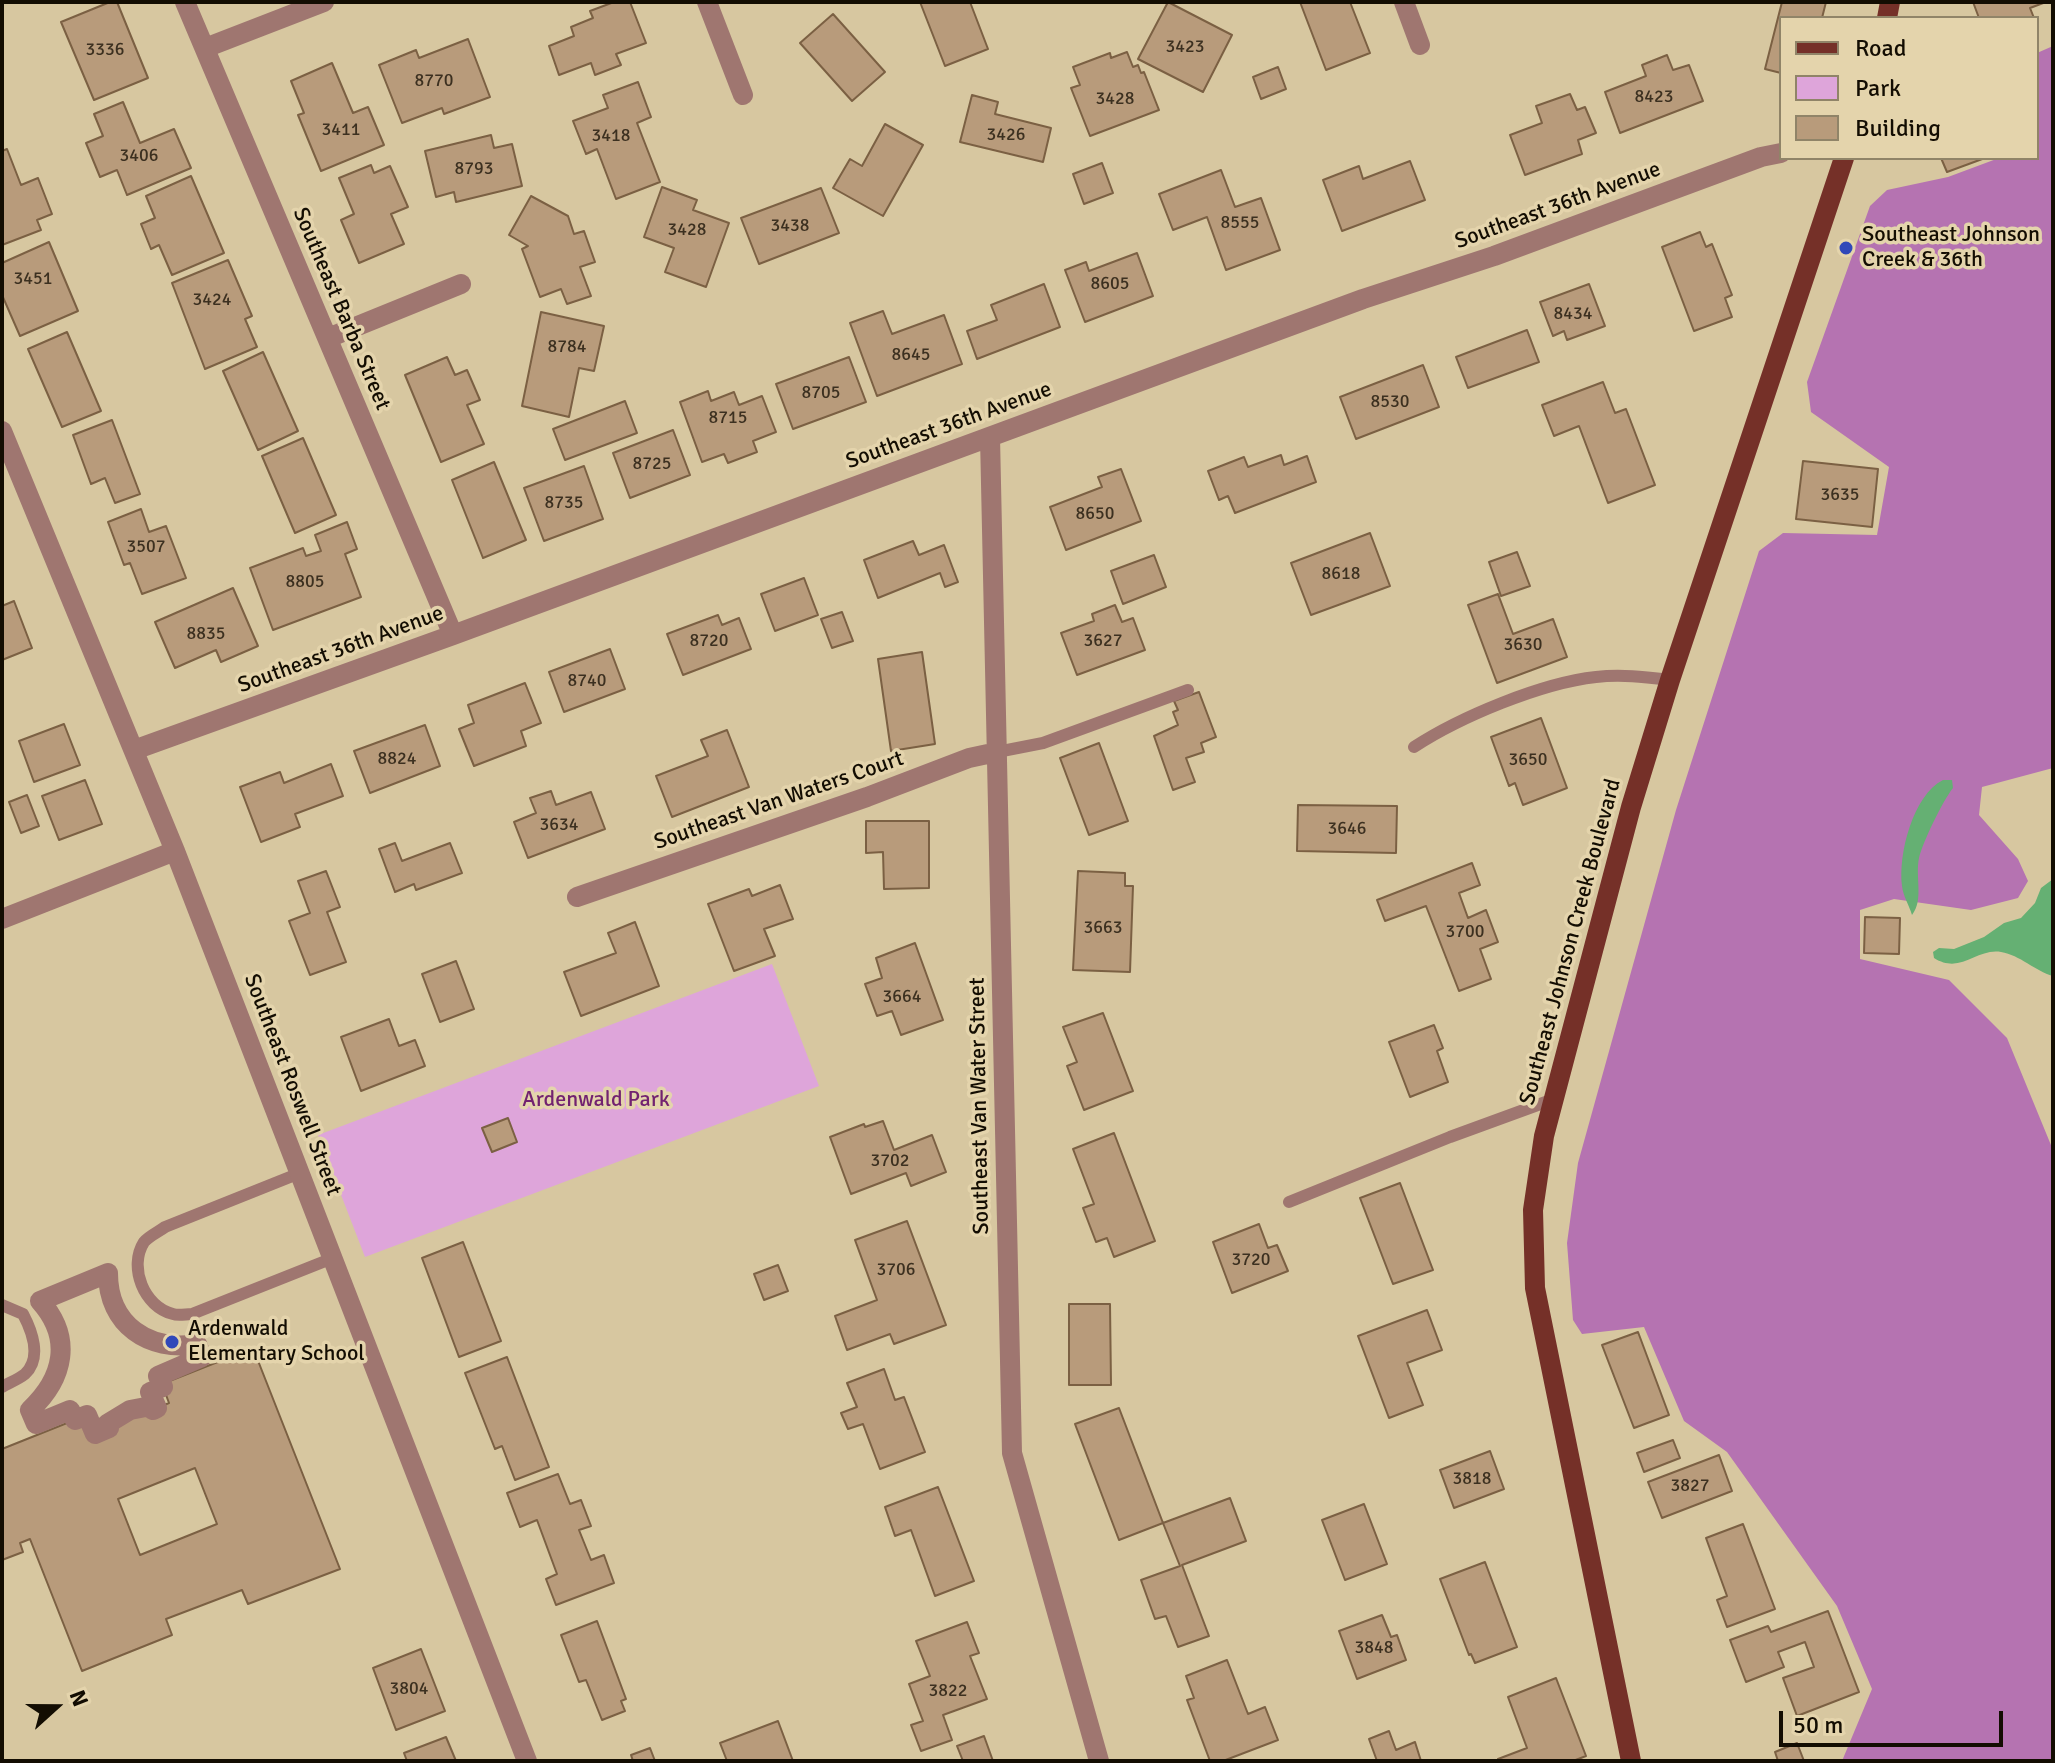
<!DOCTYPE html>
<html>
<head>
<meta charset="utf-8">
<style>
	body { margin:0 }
	#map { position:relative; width:2055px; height:1763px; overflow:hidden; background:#d7c7a0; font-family:Signika,sans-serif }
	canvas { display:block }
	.frame { position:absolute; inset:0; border:4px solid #130d02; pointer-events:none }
	.legend { position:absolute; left:1779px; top:16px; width:260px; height:144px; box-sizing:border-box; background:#e4d4ac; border:2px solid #908468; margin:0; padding:10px 14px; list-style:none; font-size:24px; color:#130d02 }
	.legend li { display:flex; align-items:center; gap:16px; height:40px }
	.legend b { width:40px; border:2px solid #908468 }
	.north { position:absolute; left:16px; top:1667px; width:80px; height:80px; -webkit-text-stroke:6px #e4d4ac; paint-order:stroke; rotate:69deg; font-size:22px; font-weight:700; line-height:32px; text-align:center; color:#130d02 }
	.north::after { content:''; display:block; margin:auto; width:28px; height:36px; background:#130d02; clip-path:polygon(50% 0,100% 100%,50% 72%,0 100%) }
	.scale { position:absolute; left:1779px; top:1711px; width:224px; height:36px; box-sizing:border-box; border:4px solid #130d02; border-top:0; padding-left:10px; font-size:24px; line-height:28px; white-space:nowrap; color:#130d02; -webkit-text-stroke:6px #e4d4ac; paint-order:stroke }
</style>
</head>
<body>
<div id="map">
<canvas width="2055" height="1763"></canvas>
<div class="frame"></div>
<ul class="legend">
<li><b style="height:10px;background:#753028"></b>Road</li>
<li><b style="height:22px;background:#dea5da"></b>Park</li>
<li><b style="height:22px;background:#b89b7b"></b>Building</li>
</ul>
<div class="north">N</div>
<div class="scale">50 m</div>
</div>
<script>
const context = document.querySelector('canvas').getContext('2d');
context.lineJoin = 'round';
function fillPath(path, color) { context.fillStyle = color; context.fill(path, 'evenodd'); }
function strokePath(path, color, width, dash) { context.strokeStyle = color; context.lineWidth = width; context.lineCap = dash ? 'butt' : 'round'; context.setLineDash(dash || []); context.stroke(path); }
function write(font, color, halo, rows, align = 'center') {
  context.font = font + ' Signika,sans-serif'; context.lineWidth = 7; context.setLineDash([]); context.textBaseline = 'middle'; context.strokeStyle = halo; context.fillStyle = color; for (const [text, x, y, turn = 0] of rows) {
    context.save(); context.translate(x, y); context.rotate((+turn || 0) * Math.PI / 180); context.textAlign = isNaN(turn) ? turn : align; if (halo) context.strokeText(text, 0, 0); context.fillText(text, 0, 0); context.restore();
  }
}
fillPath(new Path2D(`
	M772 964 819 1086 365 1257 318 1135Z`), '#dea5da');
fillPath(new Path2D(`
	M2053 46V768L1982 787 1979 815 2018 859 2028 881 2018 898 1971 910 1894 899 1860 910V959L1949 980 2007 1038 2053 1150V1761H1842L1872 1689 1837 1606 1727 1452 1684 1421 1644 1327 1582 1334 1573 1320 1567 1243 1578 1163 1676 810 1759 551 1783 533 1877 535 1889 467 1811 412 1807 382 1870 206 1887 190 1948 177 1999 158H2037V53Z`), '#b573b1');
fillPath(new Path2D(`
	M1943 780H1952L1953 788C1943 800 1922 844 1919 858 1915 877 1924 900 1912 915 1909 905 1903 896 1902 886 1898 854 1913 795 1943 780Z
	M2053 879V976C2035 971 2020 955 2001 952 1976 948 1961 975 1934 958L1933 952 1939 948 1954 949 1984 937 2004 923 2021 918 2035 903 2041 888Z`), '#65b073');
const building = new Path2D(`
	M110 2H117L148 78 94 100 61 22Z
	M614 2H630L646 43 616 54 621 65 595 75 591 63 559 75 549 46 574 36 571 27 593 18 590 11Z
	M920 2H970L988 49 945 66Z
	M1168 2 1232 35 1203 92 1138 59Z
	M1300 2H1350L1370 53 1326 70Z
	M1782 2H1826L1822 18H1781V73L1765 69Z
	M1973 2H2046L2030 8 2034 18H1979Z
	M833 14 885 72 852 101 800 43Z
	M468 39 490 97 444 114 442 108 402 123 379 65 416 50 419 58Z
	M1127 52 1133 67 1138 65 1141 73 1144 72 1159 110 1090 136 1071 88 1080 85 1073 67 1110 53 1111 58Z
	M1667 55 1673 70 1689 65 1703 101 1620 133 1605 92 1646 76 1642 65Z
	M332 63 353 113 368 107 384 145 321 171 298 115 304 113 291 81Z
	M1278 67 1286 89 1261 99 1253 77Z
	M638 82 651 117 637 123 660 182 616 199 597 149 586 154 573 121 608 108 603 95Z
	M1570 94 1577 110 1585 107 1596 133 1578 140 1582 154 1525 175 1510 135 1542 123 1536 106Z
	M972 95 998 102 995 114 1051 128 1043 162 960 142Z
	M123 102 140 143 174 129 191 168 127 195 117 170 100 177 86 143 103 136 94 114Z
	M885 124 923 145 883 216 833 188 850 159 862 166Z
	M491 135 494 148 512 144 522 186 456 202 454 192 436 197 425 151Z
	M7 149 21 185 38 178 52 214 37 220 41 230 2 245V151Z
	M1941 158H1985L1947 172Z
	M1410 161 1425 200 1342 231 1323 180 1359 166 1363 179Z
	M1102 163 1113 193 1084 204 1073 174Z
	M371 165 374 173 390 166 408 207 391 214 404 244 359 263 341 220 354 214 339 178Z
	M1221 170 1235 207 1261 198 1280 250 1226 270 1207 217 1173 230 1159 194Z
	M191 176 224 253 172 275 159 245 151 249 141 224 155 218 146 196Z
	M662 187 697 200 693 210 729 223 706 287 665 272 674 248 644 237Z
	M821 188 839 233 759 264 741 218Z
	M531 196 568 216 574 234 584 231 595 262 580 267 591 296 567 304 561 289 540 297 522 249 528 246 509 235Z
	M1700 232 1706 247 1712 244 1732 295 1725 298 1732 317 1694 331 1662 247Z
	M49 242 78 311 20 336 2 295V263Z
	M1137 253 1153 296 1085 322 1065 270 1086 262 1089 271Z
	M228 260 252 316 245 319 257 347 205 369 172 283Z
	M1044 284 1060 327 977 359 967 331 997 320 991 305Z
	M1589 284 1605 326 1567 340 1564 331 1553 336 1540 302Z
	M883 311 892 334 944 315 962 364 877 396 850 323Z
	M541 312 604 326 594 371 579 368 569 417 522 406Z
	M1527 330 1539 362 1468 388 1456 357Z
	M67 332 101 411 62 427 28 349Z
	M263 352 298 431 258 450 223 371Z
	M447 357 455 375 467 370 480 400 467 405 484 444 441 462 405 375Z
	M849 357 866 402 793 429 776 384Z
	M1423 365 1439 407 1356 439 1340 397Z
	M1603 382 1615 413 1626 409 1655 485 1608 503 1579 426 1554 436 1542 405Z
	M708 391 711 401 734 392 739 405 762 396 776 432 753 441 757 452 728 463 724 454 702 462 680 402Z
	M625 401 637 433 565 460 553 429Z
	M112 420 140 494 115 503 105 478 91 484 73 435Z
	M673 430 690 475 630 498 613 453Z
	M303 438 336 515 295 533 262 456Z
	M1281 455 1284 465 1307 456 1316 482 1235 513 1228 496 1219 500 1208 471 1244 457 1248 467Z
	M1803 461 1878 469 1872 527 1796 519Z
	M494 462 526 540 483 558 452 480Z
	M584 466 603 519 544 541 524 488Z
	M1121 469 1141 521 1066 550 1050 507 1102 487 1098 477Z
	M141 509 149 532 166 526 186 578 142 594 130 563 124 565 108 522Z
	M347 522 357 549 345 554 361 597 273 630 250 568 303 548 306 556 321 551 315 535Z
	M1370 533 1390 586 1311 615 1291 563Z
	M913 541 919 555 944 545 958 582 945 587 940 573 878 598 864 560Z
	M1517 552 1530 586 1501 596 1489 562Z
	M1154 555 1166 587 1123 604 1111 571Z
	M804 578 818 615 775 631 761 594Z
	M233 588 258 646 221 662 216 650 175 668 155 622Z
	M1498 594 1513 634 1553 619 1567 657 1497 683 1468 605Z
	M14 601 32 648 2 660V606Z
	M1115 605 1122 622 1133 618 1145 650 1077 675 1061 633 1094 621 1092 614Z
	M842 612 853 641 832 648 821 619Z
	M718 615 722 625 739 618 751 649 683 675 667 634Z
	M610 649 625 689 564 712 549 672Z
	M922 652 935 744 891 751 878 659Z
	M525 683 541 723 521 731 526 746 474 766 459 729 474 723 468 705Z
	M1199 692 1216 737 1201 743 1204 752 1186 758 1195 782 1173 790 1154 736 1178 725 1173 712 1178 710 1174 701Z
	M1541 718 1567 788 1523 805 1515 783 1509 786 1491 737Z
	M64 724 80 765 34 782 19 741Z
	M425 725 440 766 370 793 354 751Z
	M727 730 749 787 672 817 656 776 708 756 701 740Z
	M1099 743 1128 821 1089 835 1060 758Z
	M331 764 343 796 295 814 300 827 261 842 240 787 280 772 284 783Z
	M85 780 102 824 59 840 42 796Z
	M551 791 556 805 591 792 605 829 528 858 514 822 536 813 530 798Z
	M27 795 39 826 21 833 9 802Z
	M1298 805 1397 806 1396 853 1297 851Z
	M866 821H929V888L884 889 883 852 866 853Z
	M395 843 402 861 450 843 462 873 416 890 414 884 395 892 379 849Z
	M1472 863 1480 885 1459 893 1468 918 1486 910 1498 942 1480 949 1491 979 1459 991 1426 906 1385 921 1377 900Z
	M326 871 340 907 327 912 346 962 310 975 289 921 310 913 298 881Z
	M1078 871 1125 873V886H1133L1130 972 1073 970Z
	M780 885 793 919 764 929 775 956 734 971 708 904 749 889 752 896Z
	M1865 917 1900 918 1899 954 1864 953Z
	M635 922 659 986 581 1016 564 972 616 953 608 933Z
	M915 943 943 1020 901 1035 892 1011 877 1016 865 984 882 978 876 958Z
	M456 961 474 1009 440 1022 422 974Z
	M1103 1013 1133 1091 1084 1110 1067 1066 1077 1062 1063 1027Z
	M389 1019 399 1046 415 1040 425 1066 361 1091 341 1037Z
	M1434 1025 1443 1048 1437 1051 1448 1082 1410 1097 1389 1042Z
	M508 1118 517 1142 492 1152 482 1128Z
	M883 1121 894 1150 932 1135 946 1172 911 1186 906 1173 851 1194 830 1137 864 1124 865 1127Z
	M1114 1133 1155 1241 1114 1257 1107 1238 1096 1242 1083 1208 1094 1204 1073 1149Z
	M1400 1183 1433 1270 1393 1284 1360 1198Z
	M907 1221 946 1325 894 1344 890 1334 847 1350 835 1316 877 1300 855 1240Z
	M1259 1224 1268 1248 1277 1245 1288 1271 1232 1293 1213 1242Z
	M463 1242 501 1341 459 1357 422 1258Z
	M778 1265 788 1291 764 1300 754 1274Z
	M1069 1304H1110L1111 1385H1069Z
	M1427 1310 1442 1350 1407 1363 1423 1405 1389 1418 1358 1336Z
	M1638 1332 1669 1415 1634 1428 1602 1345Z
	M253 1348 340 1569 248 1604 242 1590 166 1619 172 1635 82 1671 30 1539 20 1543 23 1552 2 1560V1449L87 1415 95 1434 169 1403 162 1384ZM195 1468 217 1524 140 1555 118 1499Z
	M507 1357 549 1467 515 1480 502 1446 495 1449 465 1373Z
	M884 1369 895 1400 904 1397 925 1452 880 1469 863 1424 848 1429 841 1413 857 1407 847 1383Z
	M1119 1408 1163 1523 1119 1540 1075 1424Z
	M1673 1440 1680 1458 1644 1472 1637 1453Z
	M1490 1451 1504 1489 1454 1508 1440 1470Z
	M1719 1455 1732 1491 1662 1518 1648 1482Z
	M558 1474 570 1504 581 1500 591 1526 579 1530 591 1560 604 1555 614 1583 556 1605 546 1579 557 1574 537 1520 520 1527 507 1493Z
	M938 1487 974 1581 935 1596 911 1530 895 1536 885 1507Z
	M1230 1498 1246 1541 1182 1565 1209 1636 1178 1647 1166 1616 1155 1619 1141 1580 1180 1566 1163 1523Z
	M1364 1504 1387 1564 1345 1580 1322 1520Z
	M1743 1524 1775 1609 1727 1627 1717 1600 1727 1596 1706 1538Z
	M1485 1562 1517 1647 1475 1663 1471 1654 1469 1655 1440 1579Z
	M1828 1611 1859 1692 1797 1716 1783 1678 1814 1667 1805 1642 1778 1652 1784 1667 1746 1682 1730 1640 1768 1626 1771 1632Z
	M1382 1615 1391 1637 1397 1635 1406 1660 1357 1679 1339 1631Z
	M597 1621 626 1699 621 1701 625 1711 602 1720 586 1680 579 1682 561 1635Z
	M967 1622 979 1653 970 1656 987 1699 943 1715 952 1740 921 1751 911 1725 923 1721 909 1684 930 1676 916 1641Z
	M421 1649 445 1711 396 1730 373 1668Z
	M1227 1660 1248 1714 1265 1707 1278 1740 1223 1761H1210L1187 1700 1194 1698 1186 1676Z
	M1556 1678 1586 1756 1573 1761H1499L1498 1759 1527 1748 1508 1697Z
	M778 1721 793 1761H727L720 1743Z
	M1389 1731 1396 1750 1415 1742 1421 1761H1377L1369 1739Z
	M984 1736 993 1761H963L957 1746Z
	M446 1737 456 1761H407L404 1753Z
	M1797 1743 1804 1761H1778L1775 1752Z
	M650 1748 655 1761H633L631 1755Z`);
fillPath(building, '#b89b7b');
strokePath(building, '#7b6043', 2);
strokePath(new Path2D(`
	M1414 747C1460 717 1541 683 1596 677 1621 674 1645 677 1670 680
	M997 752 1043 743 1188 690
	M300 1173 165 1227C158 1232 149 1236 144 1242 128 1267 144 1307 173 1314 178 1316 186 1314 192 1314L333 1258
	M1289 1202 1450 1137 1554 1099
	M2 1305 23 1314C32 1331 42 1358 25 1374 19 1379 9 1383 2 1387`), '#9f7670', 12);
strokePath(new Path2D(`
	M185 2 453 635
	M707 2 743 95
	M1404 2 1420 45
	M205 48 324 2
	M328 338 461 284
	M2 431 175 851 527 1761
	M990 437 1012 1453 1099 1761
	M134 750 453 635 1363 299 1494 256 1761 157 1781 153
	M577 897 867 797 969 758 997 752
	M2 919 175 851
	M108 1273C108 1325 149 1352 197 1344L202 1357 158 1376 163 1387 150 1392 157 1408 153 1410 151 1406 130 1410 107 1424 109 1428 95 1434 87 1415 75 1420 70 1410 36 1424 30 1410C64 1378 73 1338 40 1301Z`), '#9f7670', 20);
strokePath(new Path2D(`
	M1887 18 1890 2
	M1631 1761 1535 1288 1533 1210 1544 1136 1631 807 1670 680 1844 158`), '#753028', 20);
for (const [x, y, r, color] of [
	[1846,248,8,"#3048b9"],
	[172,1342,8,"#3048b9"]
]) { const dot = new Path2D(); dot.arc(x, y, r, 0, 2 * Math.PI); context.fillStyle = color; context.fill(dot); strokePath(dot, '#e4d4ac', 3); }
write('18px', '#3c3020', null, [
	["3423",1185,47],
	["3336",105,50],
	["8770",434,81],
	["8423",1654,97],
	["3428",1115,99],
	["3411",341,130],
	["3426",1006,135],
	["3418",611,136],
	["3406",139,156],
	["8793",474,169],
	["8555",1240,223],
	["3438",790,226],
	["3428",687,230],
	["3451",33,279],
	["8605",1110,284],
	["3424",212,300],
	["8434",1573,314],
	["8784",567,347],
	["8645",911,355],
	["8705",821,393],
	["8530",1390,402],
	["8715",728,418],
	["8725",652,464],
	["3635",1840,495],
	["8735",564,503],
	["8650",1095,514],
	["3507",146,547],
	["8618",1341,574],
	["8805",305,582],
	["8835",206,634],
	["8720",709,641],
	["3627",1103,641],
	["3630",1523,645],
	["8740",587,681],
	["8824",397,759],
	["3650",1528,760],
	["3634",559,825],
	["3646",1347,829],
	["3663",1103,928],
	["3700",1465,932],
	["3664",902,997],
	["3702",890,1161],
	["3720",1251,1260],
	["3706",896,1270],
	["3818",1472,1479],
	["3827",1690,1486],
	["3848",1374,1648],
	["3804",409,1689],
	["3822",948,1691]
]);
write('22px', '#130d02', '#e4d4ac', [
	["Southeast 36th Avenue",1558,206,-20],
	["Southeast Barba Street",341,309,67],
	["Southeast 36th Avenue",949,426,-20],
	["Southeast 36th Avenue",341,650,-20],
	["Southeast Van Waters Court",779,801,-19],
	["Southeast Johnson Creek Boulevard",1571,942,-75],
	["Southeast Roswell Street",292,1085,69],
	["Southeast Van Water Street",980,1106,-91]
]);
write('22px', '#130d02', '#e4d4ac', [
	["Southeast Johnson",1862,235],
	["Creek & 36th",1862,260],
	["Ardenwald",188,1329],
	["Elementary School",188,1354]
], 'left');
write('22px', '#722270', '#e4d4ac', [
	["Ardenwald Park",596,1100]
]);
</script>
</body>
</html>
